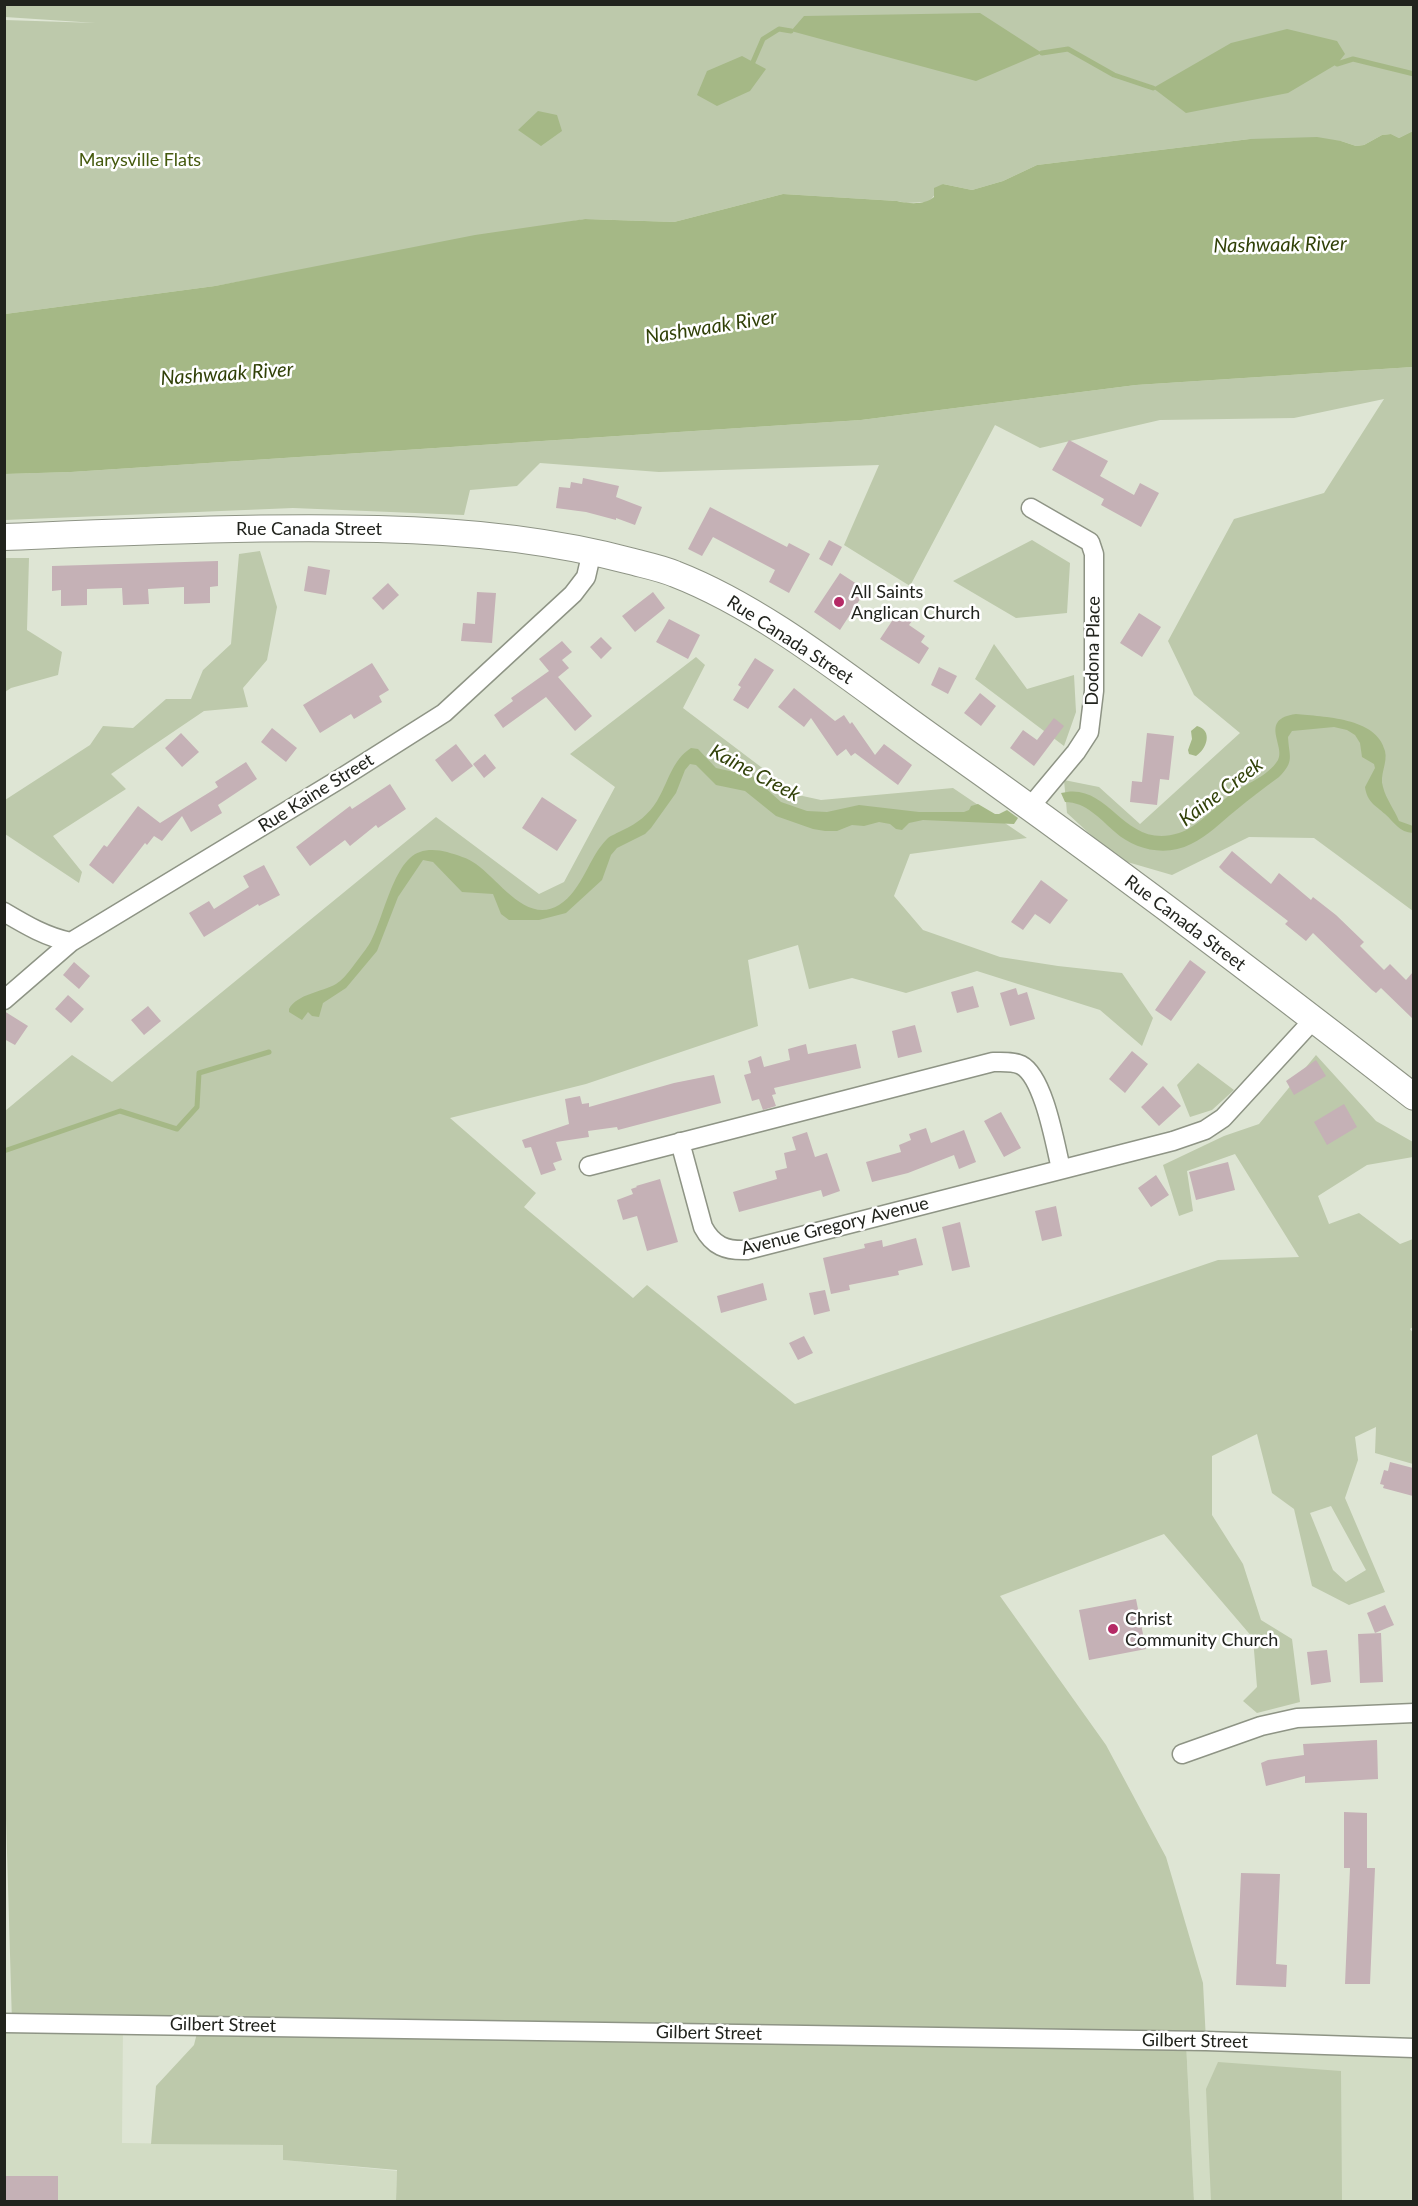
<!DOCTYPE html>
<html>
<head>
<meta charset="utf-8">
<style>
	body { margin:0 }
	#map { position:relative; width:1418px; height:2206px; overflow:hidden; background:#dee5d4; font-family:Lato,sans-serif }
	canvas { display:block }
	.frame { position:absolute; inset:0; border:6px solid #21231d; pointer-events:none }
</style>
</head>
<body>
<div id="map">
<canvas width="1418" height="2206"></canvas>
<div class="frame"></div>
</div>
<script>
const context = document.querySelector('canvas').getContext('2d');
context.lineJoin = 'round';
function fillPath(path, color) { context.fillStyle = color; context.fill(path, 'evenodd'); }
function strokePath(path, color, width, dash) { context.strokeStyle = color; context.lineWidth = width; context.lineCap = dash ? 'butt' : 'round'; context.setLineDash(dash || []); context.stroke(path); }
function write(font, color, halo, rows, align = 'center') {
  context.font = font + ' Lato,sans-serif'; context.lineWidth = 5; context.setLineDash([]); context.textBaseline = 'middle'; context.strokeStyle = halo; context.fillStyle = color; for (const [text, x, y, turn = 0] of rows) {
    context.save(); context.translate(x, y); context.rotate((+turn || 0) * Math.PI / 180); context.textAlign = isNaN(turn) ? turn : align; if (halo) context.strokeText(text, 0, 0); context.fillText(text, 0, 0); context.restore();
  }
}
fillPath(new Path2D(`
	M5 2023 123 2024 122 2143 283 2145 284 2160 397 2171 396 2201 5 2202Z
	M1186 2041 1413 2048V2201H1194Z`), '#d2dcc4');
fillPath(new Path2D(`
	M4 5H1413V131L1399 138 1391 134 1382 135 1364 145 1356 146 1341 141 1250 139 1037 165 1003 181 972 190 943 184 929 202 906 203 897 201 783 194 674 222 585 219 215 286 5 314V20L96 23 5 17Z
	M1413 367V911L1314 838 1249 837 1172 875 1117 859 1067 813 1064 780 1099 787 1140 824 1240 733 1194 695 1168 641 1234 519 1324 493 1384 399 1294 418 1160 420 1040 448 995 425 910 586 844 545 879 465 659 472 540 463 517 486 470 490 464 515 293 508 5 520 4 474 71 472 861 420 1136 385Z
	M1032 540 1070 563 1067 613 1016 618 953 581Z
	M260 551 277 607 267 660 243 688 248 707 204 711 111 774 126 789 53 836 82 872 79 883 5 834V800L90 745 103 726 133 728 166 699H191L203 670 231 644 239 554Z
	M5 558H29L27 630 62 652 58 675 11 688 5 692Z
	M994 644 1027 689 1074 675 1076 712 1064 746 975 679Z
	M696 657 705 665 683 708 798 795 821 800 953 788 1027 838 910 854 894 896 923 930 1000 957 1058 966 1122 973 1153 1018 1142 1046 1100 1010 977 971 906 993 852 978 809 989 798 945 748 960 758 1026 586 1084 450 1118 536 1193 524 1207 633 1298 647 1285 795 1404 1218 1260 1299 1257 1235 1154 1187 1171 1193 1211 1179 1216 1163 1165 1224 1136 1259 1124 1316 1055 1376 1121 1413 1142V1157L1367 1165 1318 1196 1329 1224 1359 1213 1400 1244 1413 1239 1414 1326 1410 1329 1414 1334 1413 1464 1375 1453 1376 1427 1355 1437 1358 1460 1345 1498 1385 1592 1349 1605 1312 1586 1294 1509 1272 1493 1257 1434 1212 1456V1515L1243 1564 1261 1620 1292 1639 1300 1702 1257 1713 1243 1701 1257 1687 1253 1638 1164 1534 1000 1596 1106 1745 1166 1857 1203 1983 1206 2041 1186 2042 1194 2201H396L397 2170 283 2160V2145L151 2144 156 2086 194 2045 199 2025 12 2023 6 1818H5V1111L72 1055 112 1082 436 817 539 894 564 882 615 787 570 754ZM1331 1506 1366 1570 1346 1582 1333 1570 1310 1513Z
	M1198 1063 1234 1090 1212 1110 1190 1117 1177 1085Z
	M1218 2062 1341 2071 1342 2201H1211L1206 2089Z`), '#bdc9ab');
fillPath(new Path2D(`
	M980 13 1042 53 976 81 791 31 804 16Z
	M1287 29 1337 41 1345 54 1337 64 1288 93 1186 113 1153 88 1231 43Z
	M742 56 766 69 750 91 717 106 697 95 707 71Z
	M538 111 557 115 562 131 541 146 518 130Z
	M1413 131V367L1136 385 861 420 71 472 5 474V314L215 286 475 235 585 219 674 222 783 194 897 201C909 204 925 205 934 197V188L943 184 972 190 1003 181 1037 165 1250 139 1317 137 1341 141 1356 146 1364 145 1382 135 1391 134 1399 138Z
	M1296 714C1323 717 1377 717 1385 751 1388 763 1379 775 1383 787 1386 799 1394 809 1399 821L1413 826V833C1399 832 1395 823 1385 814 1375 805 1367 802 1365 787L1375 768 1374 764 1362 757 1360 743 1355 735 1347 730 1334 727 1292 731 1288 737C1289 757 1295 761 1279 777 1264 788 1249 799 1235 811 1221 822 1208 836 1191 844 1166 857 1135 850 1115 832 1100 819 1086 802 1065 802L1061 793C1110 780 1123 851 1179 833 1198 827 1214 807 1230 795 1244 784 1268 777 1278 760 1286 746 1258 719 1296 714Z
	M1197 726C1213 730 1207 749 1196 756L1189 754 1188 750 1192 739 1191 731Z
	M691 748 698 749 716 768 752 776 781 802 807 811 827 812 859 805 919 812H964L969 810 971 806 978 804 995 814H999L1007 810 1018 818 1014 824 923 820 909 823 902 830 896 829 890 824 879 822 864 826 852 825 837 831H825L813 829 776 816 745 791 716 785 696 765 690 764 685 770 676 793 651 828 645 834 617 848 611 855 602 880 566 913 539 920H509L501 914 493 894 462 892 433 862 423 860 398 897 377 951 346 988 323 1003 319 1017 312 1016 308 1012 302 1020 289 1012V1009C297 994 322 992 336 984 347 977 357 960 366 949 382 930 391 861 420 852 428 849 439 850 447 852 457 855 468 858 476 864 499 880 527 925 559 905 583 890 588 858 607 839 611 835 618 833 623 830 637 824 649 814 657 801 668 783 672 760 691 748Z`), '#a5b886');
strokePath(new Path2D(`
	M1042 53 1068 49 1114 75 1153 88
	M753 62 763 39 779 29 791 31
	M1337 64 1353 59 1414 74
	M4 1151 120 1111 177 1129 197 1107 199 1073 269 1052`), '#a5b886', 5);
fillPath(new Path2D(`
	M1069 440 1108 461 1100 476 1134 495 1140 483 1159 493 1141 527 1101 505 1104 499 1052 470Z
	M583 478 619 486 616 497 642 507 635 525 616 518V520L586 512 556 508 559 487 570 488 571 482 582 484Z
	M710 507 787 547 789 543 810 554 789 593 769 582 775 570 713 537 702 556 688 549Z
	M829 540 842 547 832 566 819 559Z
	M218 561V586L210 587V603L184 604V587L148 589 149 604 123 605 122 588 87 589V605L61 606V590L52 591V566Z
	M308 566 330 570 326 595 304 591Z
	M840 573 866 590 840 630 814 612Z
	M388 583 399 595 383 610 372 598Z
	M477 592 496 593 492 643 461 641 463 623 475 624Z
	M653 592 665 608 635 632 622 616Z
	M898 612 912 621 909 625 925 636 921 642 929 648 919 664 880 639Z
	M1139 613 1161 627 1142 657 1120 643Z
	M669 619 700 635 688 659 656 642Z
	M601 637 612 648 601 659 590 647Z
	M562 641 572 652 562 660 569 668 558 677 592 716 575 731 546 697 503 728 494 715 513 701 511 698 549 671 539 659Z
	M755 658 774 670 748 709 733 700 741 687 738 685Z
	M372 663 389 690 379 696 382 702 354 719 351 714 320 733 303 705Z
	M939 667 957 676 948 694 931 685Z
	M794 688 835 721 844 715 850 724 852 722 875 755 884 744 912 765 898 785 855 753 851 756 846 749 837 756 811 718 804 727 778 707Z
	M980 693 996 706 981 726 964 713Z
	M1054 718 1064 726 1034 766 1010 748 1023 730 1037 740Z
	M272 728 297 748 286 762 261 742Z
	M181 733 199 752 182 767 165 748Z
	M1147 733 1174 736 1169 780 1160 779 1157 805 1130 802 1132 781 1142 782Z
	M456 744 473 766 452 782 435 760Z
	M485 754 496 768 484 778 473 764Z
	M246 762 257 779 218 805 222 813 191 832 182 816 162 841 154 836 147 845 145 843 113 884 89 865 104 845 107 847 138 806 160 823 218 787 215 782Z
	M390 784 406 809 378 828 376 825 350 846 345 840 310 866 296 847 350 806 352 809Z
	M542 797 577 820 557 851 522 828Z
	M1232 851 1271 884 1279 873 1311 900 1313 897 1336 915 1364 942 1360 946 1384 970 1390 964 1406 980 1413 972V1019L1381 988 1376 993 1372 990 1313 933 1306 941 1285 924 1288 921 1224 872 1219 867Z
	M264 865 280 895 259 906 258 904 204 937 189 913 209 901 214 909 249 887 243 876Z
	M1041 880 1068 900 1050 924 1035 914 1023 930 1011 922Z
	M1190 960 1206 972 1171 1021 1155 1010Z
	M74 962 90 976 79 989 63 975Z
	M973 986 979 1007 957 1013 951 992Z
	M1016 988 1018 995 1027 992 1035 1019 1010 1026 1000 993Z
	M68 995 84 1009 71 1023 55 1009Z
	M148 1006 161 1021 144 1035 131 1020Z
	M4 1011 28 1026 15 1045 4 1039Z
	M915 1025 922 1052 898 1058 892 1031Z
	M806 1044 808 1054 856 1044 861 1068 774 1088 776 1094 772 1095 776 1106 763 1110 759 1099 752 1101 744 1075 751 1073 748 1061 761 1056 764 1067 790 1060 788 1049Z
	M1132 1051 1148 1064 1125 1093 1109 1079Z
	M1316 1060 1326 1076 1294 1095 1286 1081Z
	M714 1075 721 1103 618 1130 617 1127 588 1131 589 1137 556 1142 562 1160 553 1163 556 1170 541 1175 531 1147 525 1148 522 1140 569 1124 565 1099 580 1096 582 1104 589 1103V1107L674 1083Z
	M1163 1086 1181 1106 1159 1126 1141 1107Z
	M1344 1104 1357 1127 1327 1145 1314 1122Z
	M1001 1112 1021 1148 1004 1157 984 1121Z
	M926 1128 931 1143 964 1130 976 1162 959 1169 954 1155 908 1173 872 1182 866 1162 901 1152 899 1145 911 1140 909 1134Z
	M807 1132 815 1157 827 1153 840 1191 823 1197 821 1190 739 1212 733 1192 777 1179 775 1171 787 1168 784 1153 796 1150 792 1137Z
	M1228 1162 1235 1190 1196 1200 1189 1172Z
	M1156 1175 1169 1195 1151 1207 1138 1188Z
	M660 1179 678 1242 647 1251 637 1216 623 1220 617 1200 633 1194 631 1189 637 1187 636 1186Z
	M1056 1206 1062 1236 1042 1241 1035 1211Z
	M960 1222 970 1267 952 1271 942 1227Z
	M916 1238 923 1265 898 1271 899 1275 849 1285 850 1290 831 1294 823 1258 865 1248 864 1244 882 1240 883 1247Z
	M763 1283 767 1300 721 1313 717 1296Z
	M825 1290 830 1311 814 1315 809 1293Z
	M804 1336 813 1353 798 1360 789 1343Z
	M1390 1462 1413 1468V1496L1383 1488 1384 1485 1380 1484 1384 1470 1388 1471Z
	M1136 1599 1146 1649 1089 1660 1079 1610Z
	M1385 1605 1394 1625 1375 1633 1367 1613Z
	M1381 1633 1383 1682 1360 1683 1358 1634Z
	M1327 1650 1331 1682 1311 1685 1307 1652Z
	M1377 1740 1378 1779 1305 1783V1776L1266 1786 1261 1763 1268 1760 1304 1755 1303 1744Z
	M1344 1812 1367 1813V1868H1375L1370 1984H1345L1350 1868H1344Z
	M1241 1873 1280 1874 1276 1964 1287 1965 1286 1987 1236 1985Z
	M4 2176H58V2202H4Z`), '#c5b1b6');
const minor = new Path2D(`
	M1030 807 1076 752 1089 732 1094 691V554L1090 542 1031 508
	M4 912C26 925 46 937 71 942
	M4 1000 71 942 343 777 444 713 573 594 586 577 592 551
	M680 1142 703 1227C713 1246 726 1251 747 1250L1173 1141 1205 1130 1223 1118 1314 1019
	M589 1166 993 1062C1002 1062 1013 1061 1021 1065 1044 1077 1055 1144 1061 1169
	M1182 1754 1261 1726 1297 1718 1414 1713
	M4 2023 1206 2041 1414 2048`);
const secondary = new Path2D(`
	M4 537C129 532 253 526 378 529 463 531 547 539 630 561 645 565 661 568 675 574 765 609 851 680 930 736 1094 852 1255 973 1414 1097`);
strokePath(minor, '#8e9485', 21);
strokePath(secondary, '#8e9485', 28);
strokePath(minor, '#fff', 18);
strokePath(secondary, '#fff', 26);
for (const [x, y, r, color] of [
	[839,602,6,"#b52a66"],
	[1113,1629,6,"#b52a66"]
]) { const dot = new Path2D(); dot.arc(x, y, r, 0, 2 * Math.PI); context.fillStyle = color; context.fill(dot); strokePath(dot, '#fff', 2); }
write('18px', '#44590d', '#fff', [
	["Marysville Flats",140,160]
]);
write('18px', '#21231d', '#fff', [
	["Rue Canada Street",309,529],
	["Rue Canada Street",790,640,33],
	["Dodona Place",1093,651,-89],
	["Rue Kaine Street",316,793,-32],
	["Rue Canada Street",1185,923,37],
	["Avenue Gregory Avenue",835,1226,-14],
	["Gilbert Street",223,2025,1],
	["Gilbert Street",709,2033,1],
	["Gilbert Street",1195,2041,1]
]);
write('18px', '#21231d', '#fff', [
	["All Saints",851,592],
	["Anglican Church",851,613],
	["Christ",1125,1619],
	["Community Church",1125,1640]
], 'left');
write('italic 20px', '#314108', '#fff', [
	["Nashwaak River",1280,245,-1],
	["Nashwaak River",711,327,-9],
	["Nashwaak River",227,374,-4],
	["Kaine Creek",755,773,28],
	["Kaine Creek",1221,792,-37]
]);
</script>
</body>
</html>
